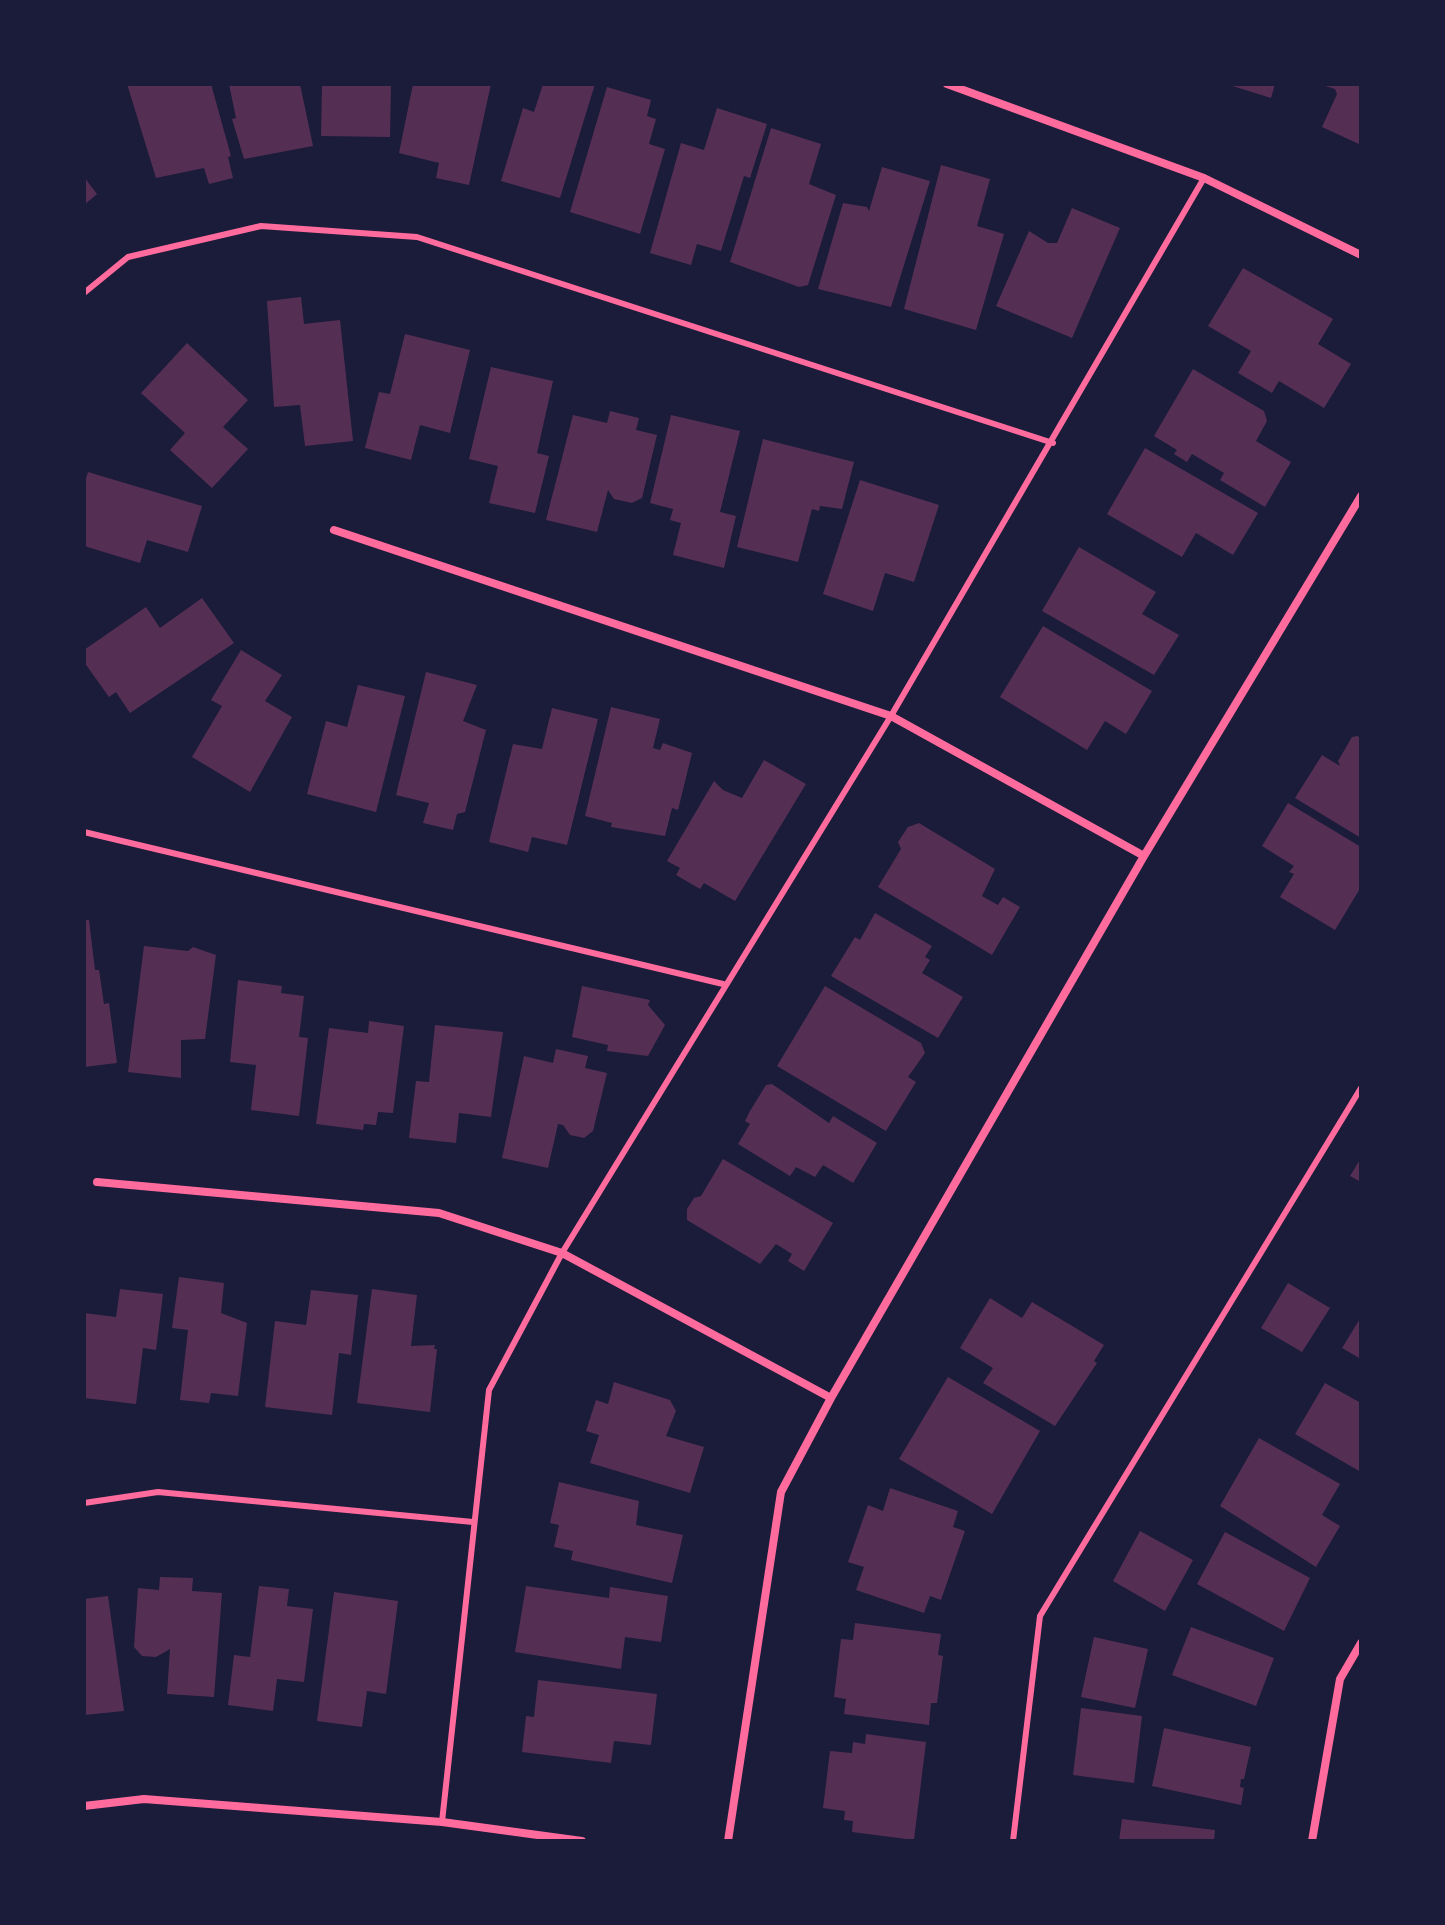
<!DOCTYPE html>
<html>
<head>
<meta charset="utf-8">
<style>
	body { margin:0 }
	#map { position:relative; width:1445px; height:1925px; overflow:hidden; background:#1b1b3a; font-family:"DejaVu Sans",sans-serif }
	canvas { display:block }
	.frame { position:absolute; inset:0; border:86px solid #1b1b3a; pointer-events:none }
</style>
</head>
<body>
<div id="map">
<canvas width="1445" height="1925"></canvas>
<div class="frame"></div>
</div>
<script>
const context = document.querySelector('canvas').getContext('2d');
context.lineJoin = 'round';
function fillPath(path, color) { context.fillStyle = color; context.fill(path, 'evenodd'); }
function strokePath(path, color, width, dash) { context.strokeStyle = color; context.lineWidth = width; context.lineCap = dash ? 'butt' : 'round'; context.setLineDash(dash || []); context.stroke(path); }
fillPath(new Path2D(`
	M127 84H211L231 156 228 157 233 178 209 184 204 168 156 178Z
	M229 84H300L313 146 244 159 232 119 236 118Z
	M322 84H391L390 137 321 136Z
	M413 84H491L469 185 436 178 439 163 399 153Z
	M543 84H595L560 198 501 181 523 108 534 112Z
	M1226 84H1275L1271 98Z
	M1319 84H1361V145L1322 127 1337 94 1335 89Z
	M607 87 651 100 647 116 656 119 649 144 665 149 640 234 570 212Z
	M717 108 767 124 750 178 744 176 721 251 697 244 691 265 650 253 681 143 704 150Z
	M771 128 821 144 809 184 836 195 808 285 799 287 730 262Z
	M941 165 990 179 977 226 1004 234 976 330 904 309Z
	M882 167 930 181 891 307 818 289 843 203 867 207 869 211Z
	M84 177 97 194 84 205Z
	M1072 208 1120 228 1072 338 996 306 1029 231 1048 243H1057Z
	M1243 268 1333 319 1318 344 1351 364 1324 408 1279 381 1272 393 1238 373 1251 351 1208 326Z
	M301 297 304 324 340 320 353 441 305 446 300 405 274 407 267 301Z
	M405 334 470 350 450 433 420 425 411 460 365 448 379 392 390 394Z
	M187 343 248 400 223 427 248 449 212 488 170 450 185 433 141 393Z
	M491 367 553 381 537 453 549 456 535 513 489 503 498 466 469 459Z
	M1193 369 1264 411 1267 421 1256 441 1291 462 1265 507 1220 480 1224 473 1192 454 1187 462 1174 454 1177 450 1154 436Z
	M610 411 639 418 636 430 657 435 642 498 632 503 614 499 608 490 597 532 546 520 573 415 607 423Z
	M671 415 740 431 720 512 736 516 724 568 673 555 681 523 670 520 673 509 650 503Z
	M763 439 854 462 842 509 820 506 819 511 812 509 798 562 737 547Z
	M1145 448 1258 513 1233 555 1196 533 1182 557 1107 514Z
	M88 472 202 506 188 552 147 540 140 563 84 546V485Z
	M860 480 939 505 914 582 885 573 873 611 823 594Z
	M1079 547 1156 592 1142 614 1179 635 1154 675 1042 611Z
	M202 598 234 643 130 713 116 692 109 697 84 662V650L146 607 160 628Z
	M1043 626 1152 691 1126 734 1105 721 1087 750 1000 697Z
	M241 650 282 675 265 701 292 717 250 792 192 757 222 706 211 700Z
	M426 672 477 685 463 721 486 730 465 812 457 814 453 830 423 823 429 803 396 795Z
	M358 685 405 696 376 812 307 794 326 721 347 727Z
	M611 707 660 719 653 748 660 750 663 743 692 753 678 810 672 808 665 836 611 827 612 823 585 816Z
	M552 708 598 719 567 845 532 837 528 852 489 842 513 744 542 749Z
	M1357 736 1361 738V838L1295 798 1322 755 1340 766 1338 761 1352 737Z
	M764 760 806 784 735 901 704 883 700 889 676 875 680 868 667 861 714 781 723 790 742 798Z
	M1288 803 1361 847V887L1335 930 1280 897 1294 874 1289 872 1294 866 1262 846Z
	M919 823 995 869 982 896 998 905 1003 897 1020 907 992 955 878 887 901 849 898 842 908 827Z
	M875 913 932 946 925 957 930 960 922 973 963 997 938 1038 831 976 855 937 860 940Z
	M84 920H89L95 970H99L104 1004 109 1003 117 1063 84 1067Z
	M144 946 188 951 193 947 216 955 205 1039 181 1040V1078L128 1072Z
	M238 980 282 986 281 993 304 996 299 1037 308 1038 299 1116 251 1110 256 1065 230 1062Z
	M582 986 650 1000 648 1005 665 1025 648 1056 607 1051 608 1045 572 1037Z
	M825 986 921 1043 925 1053 908 1077 916 1082 886 1131 777 1066Z
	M369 1021 404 1026 393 1113 378 1112 376 1125 364 1124 363 1130 316 1124 329 1028 368 1033Z
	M435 1025 503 1032 491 1117 459 1113 456 1143 409 1138 416 1081 429 1082Z
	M556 1049 588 1056 585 1068 607 1073 593 1131 584 1138 570 1135 563 1125 558 1124 548 1168 502 1158 524 1056 553 1063Z
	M772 1084 829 1123 833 1116 877 1143 853 1183 823 1165 815 1177 796 1167 790 1176 738 1144 750 1124 745 1121 750 1111 766 1085Z
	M1361 1158V1182L1350 1176Z
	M723 1159 833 1223 804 1271 788 1261 792 1254 776 1244 760 1264 687 1220V1209L694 1198 701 1196Z
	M179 1277 224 1283 221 1313 247 1323 238 1396 211 1393 209 1403 180 1400 188 1330 172 1328Z
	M1288 1283 1330 1308 1302 1352 1261 1328Z
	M120 1289 163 1294 156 1350 143 1348 136 1404 84 1398V1313L116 1317Z
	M372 1289 417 1295 411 1346 435 1345 434 1349H437L430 1412 357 1403Z
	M311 1290 358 1295 351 1355 339 1353 332 1415 265 1407 275 1321 306 1325Z
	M990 1298 1022 1318 1032 1302 1104 1345 1094 1361 1097 1363 1055 1426 983 1383 993 1368 960 1348Z
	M1361 1317V1359L1342 1348Z
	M948 1377 1040 1431 992 1514 899 1459Z
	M614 1382 670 1400 676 1411 666 1436 704 1447 690 1493 590 1463 599 1435 586 1431 596 1400 608 1404Z
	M1325 1383 1361 1403V1472L1295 1434Z
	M1259 1438 1340 1484 1322 1515 1340 1526 1316 1567 1220 1506Z
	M559 1482 639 1501 636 1525 683 1535 672 1583 571 1560 573 1551 554 1547 559 1525 550 1523Z
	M890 1488 958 1511 953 1527 965 1531 941 1600 930 1596 924 1613 856 1590 864 1567 848 1562 868 1505 883 1511Z
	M1140 1531 1193 1560 1165 1611 1113 1581Z
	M1225 1532 1310 1578 1284 1631 1197 1584Z
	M160 1577 193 1578 192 1591 222 1593 214 1697 167 1694 170 1649 156 1657 142 1656 134 1647 138 1588 159 1590Z
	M259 1586 289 1589 287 1606 313 1609 304 1682 277 1679 273 1711 228 1705 234 1655 250 1657Z
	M526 1586 609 1598 610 1587 668 1596 661 1642 625 1637 621 1669 515 1652Z
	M334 1592 398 1601 386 1694 367 1691 362 1727 317 1721Z
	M108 1596 124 1711 84 1715V1599Z
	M855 1623 941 1634 938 1655 943 1656 937 1703H931L929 1725 844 1714 846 1699 834 1697 841 1639 853 1640Z
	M1191 1627 1274 1658 1256 1706 1172 1675Z
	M1094 1637 1148 1649 1135 1708 1081 1697Z
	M538 1680 657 1694 651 1745 614 1741 611 1763 522 1752 526 1716 534 1717Z
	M1081 1708 1142 1716 1134 1783 1073 1775Z
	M1164 1728 1251 1747 1244 1779H1241L1240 1787 1244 1788 1241 1805 1152 1786Z
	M866 1734 926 1742 914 1840 852 1832 853 1821 844 1820 845 1811 823 1808 830 1751 852 1753 853 1742 865 1744Z
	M1122 1819 1215 1830 1214 1841H1119Z`), '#542f53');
strokePath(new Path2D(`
	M84 293 128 257 261 226 417 237 1053 443
	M84 832 723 984
	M84 1503 158 1492 473 1522
	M442 1822 489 1390 562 1253 891 716 1204 178
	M1013 1841 1040 1616 1361 1088`), '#ff6b9d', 6);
strokePath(new Path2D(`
	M947 84 1204 178 1361 255
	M334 530 891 716 1144 856
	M97 1182 439 1213 562 1253 831 1398
	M84 1806 144 1799 442 1822 582 1841
	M728 1841 781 1492 831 1398 1144 856 1361 496
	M1312 1841 1340 1679 1361 1643`), '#ff6b9d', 8);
</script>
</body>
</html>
